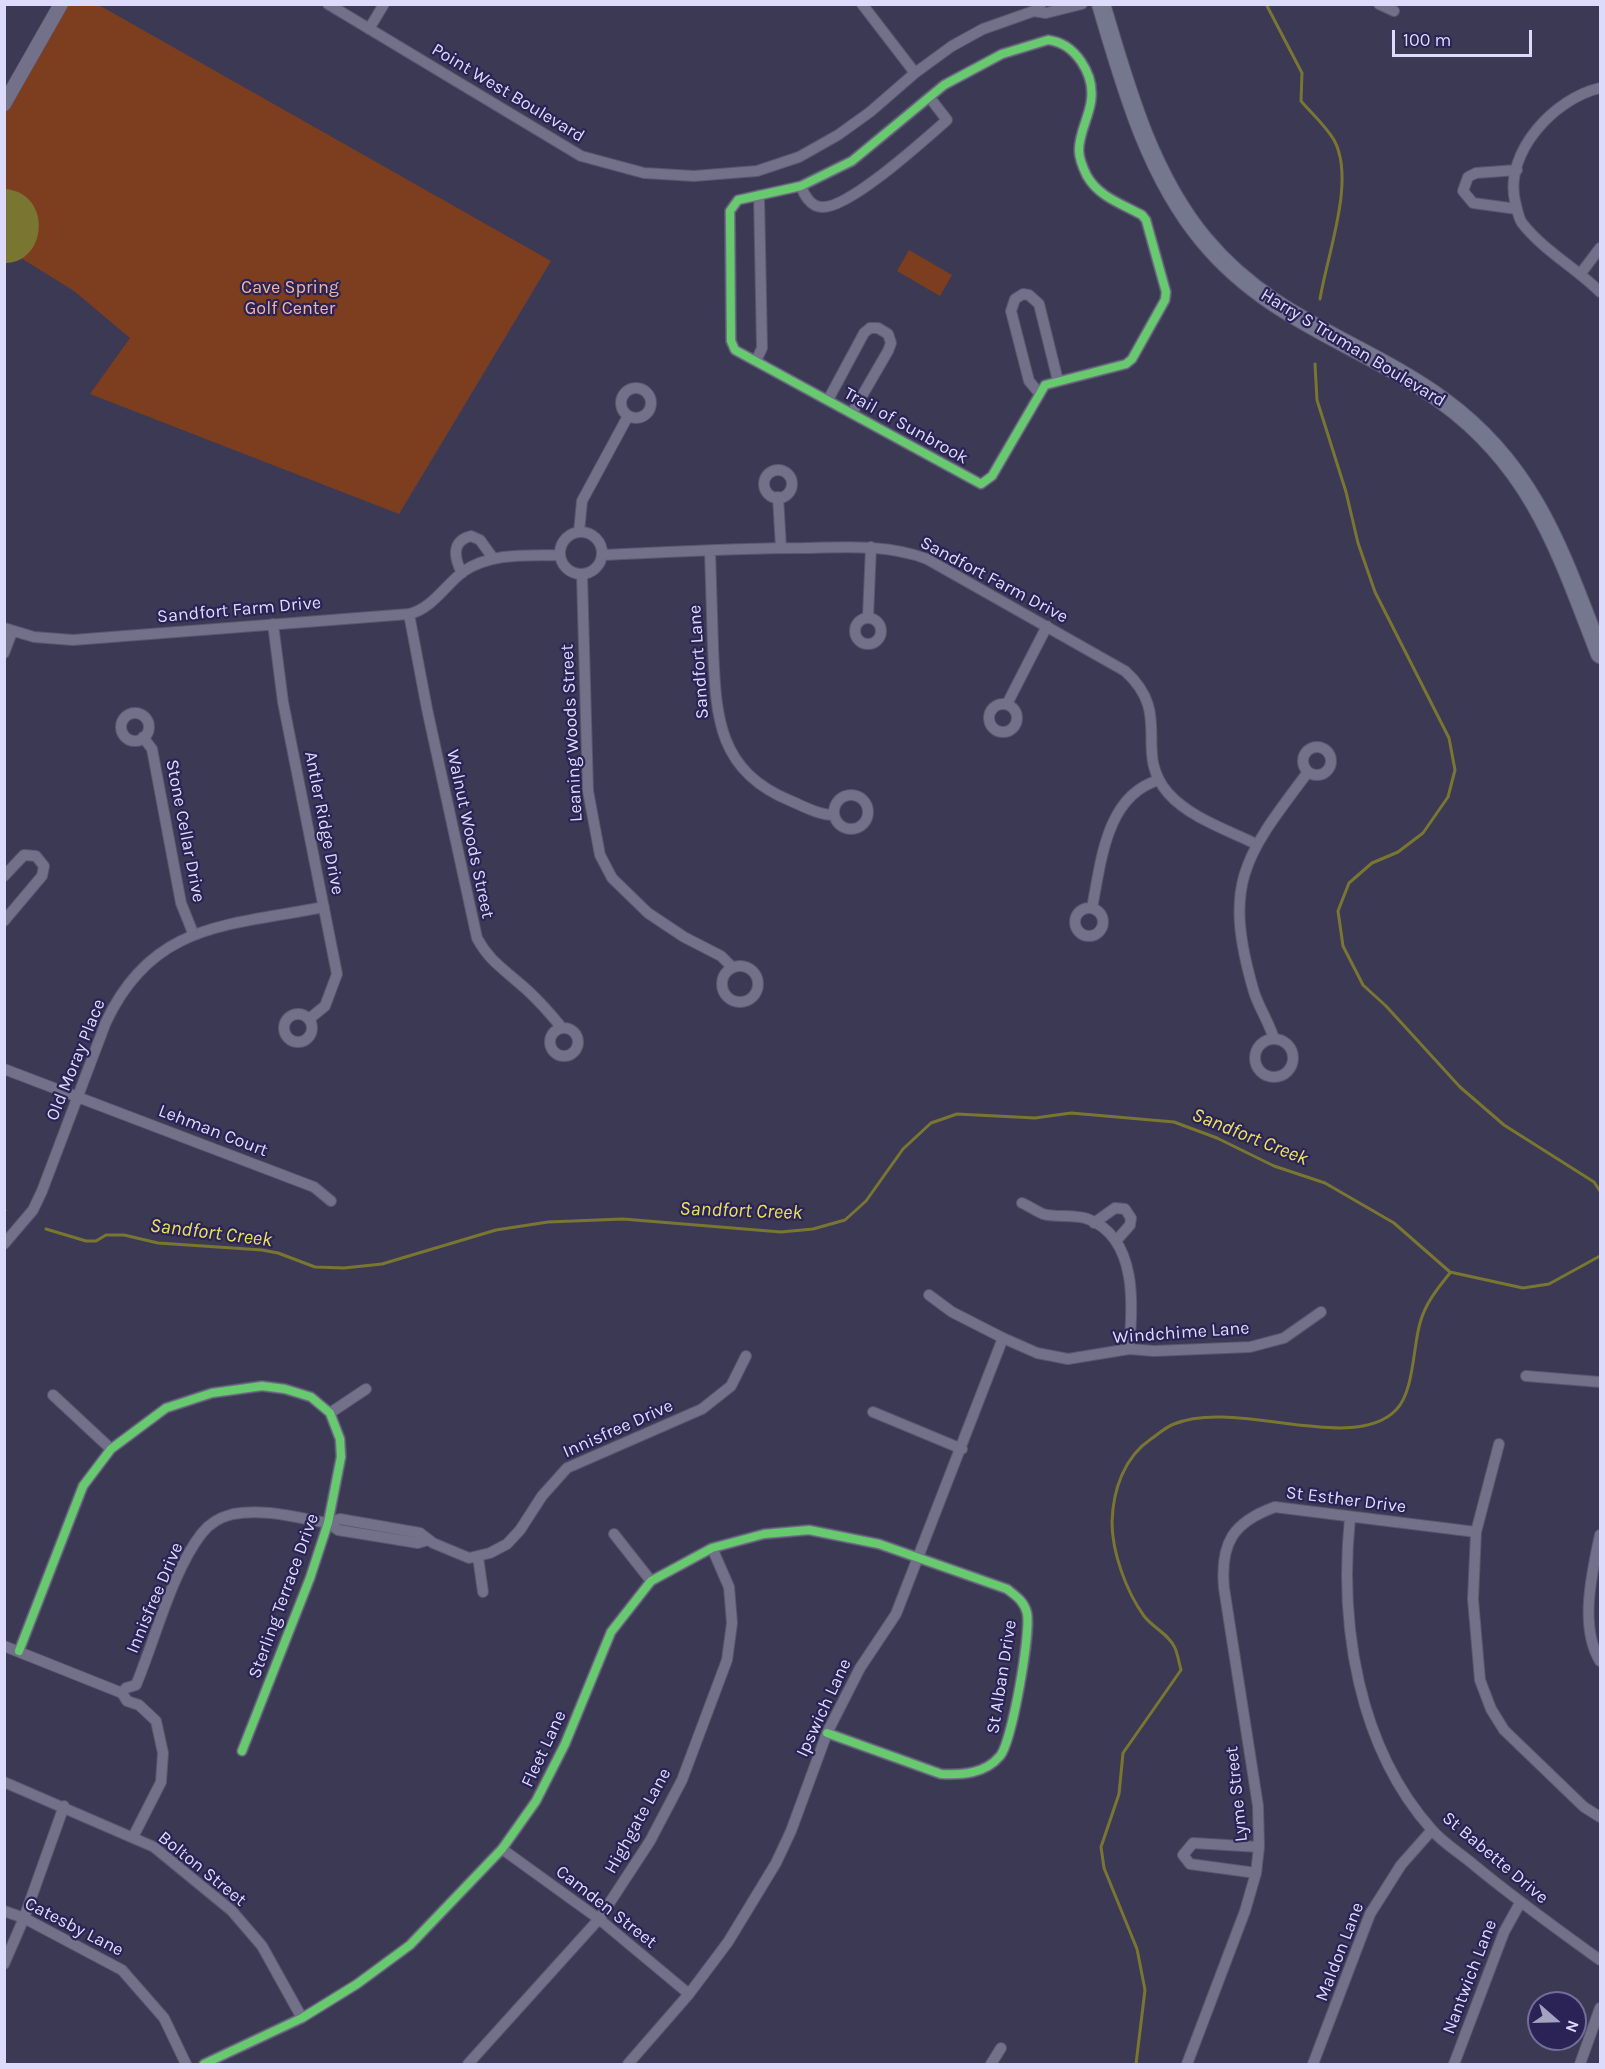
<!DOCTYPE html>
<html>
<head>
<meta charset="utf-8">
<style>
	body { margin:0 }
	#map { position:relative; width:1605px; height:2069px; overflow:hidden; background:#3c3955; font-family:Karla,sans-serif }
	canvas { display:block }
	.frame { position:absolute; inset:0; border:6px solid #dcdbfb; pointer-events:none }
	.north { position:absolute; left:1527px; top:1991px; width:60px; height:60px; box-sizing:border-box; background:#2b2356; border:2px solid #726d98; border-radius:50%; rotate:110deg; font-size:16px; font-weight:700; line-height:24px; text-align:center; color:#dcdbfb }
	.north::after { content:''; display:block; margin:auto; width:21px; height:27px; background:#a4a2c1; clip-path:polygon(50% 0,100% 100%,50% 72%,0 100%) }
	.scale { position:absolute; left:1392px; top:30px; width:140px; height:27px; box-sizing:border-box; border:3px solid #dcdbfb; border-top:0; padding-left:8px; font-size:18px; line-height:21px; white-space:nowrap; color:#dcdbfb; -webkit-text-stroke:4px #2b2356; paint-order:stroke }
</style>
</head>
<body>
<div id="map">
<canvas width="1605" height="2069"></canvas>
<div class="frame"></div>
<div class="north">N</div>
<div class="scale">100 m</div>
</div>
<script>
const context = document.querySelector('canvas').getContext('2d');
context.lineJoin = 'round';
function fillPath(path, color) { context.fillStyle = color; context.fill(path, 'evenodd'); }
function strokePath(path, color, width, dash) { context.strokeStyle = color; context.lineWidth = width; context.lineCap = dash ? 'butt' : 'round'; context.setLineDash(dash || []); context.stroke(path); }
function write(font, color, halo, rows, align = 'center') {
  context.font = font + ' Karla,sans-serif'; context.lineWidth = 4.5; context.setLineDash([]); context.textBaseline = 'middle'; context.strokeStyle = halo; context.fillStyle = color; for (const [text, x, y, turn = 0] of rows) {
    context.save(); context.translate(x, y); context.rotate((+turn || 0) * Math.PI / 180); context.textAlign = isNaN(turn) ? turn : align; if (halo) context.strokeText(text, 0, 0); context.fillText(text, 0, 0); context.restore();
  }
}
fillPath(new Path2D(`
	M97 4 551 261 399 514 90 394 130 338 74 291 5 248V99L61 5Z
	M909 250 952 275 940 296 897 271Z`), '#7c3e1f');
fillPath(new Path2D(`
	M5 189C53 193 47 263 5 263Z`), '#797632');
strokePath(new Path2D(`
	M1266 4 1302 73 1301 101C1312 114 1325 125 1334 140 1356 180 1327 255 1320 299
	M1315 364 1317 400 1346 492 1358 543 1375 592 1449 738 1455 770 1448 797 1423 833 1398 852 1372 863 1349 883 1338 911 1343 946 1363 985 1386 1006 1460 1087 1504 1125 1594 1182 1600 1191
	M4 1210H5
	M46 1229 86 1241H96L106 1235H124L158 1243 262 1250 278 1253 315 1267 344 1268 382 1264 496 1230 548 1222 623 1219 781 1232 813 1229 845 1220 866 1201 903 1149 931 1123 957 1114 1035 1118 1071 1113 1174 1122 1217 1138 1274 1166 1325 1183 1394 1223 1450 1272 1523 1288 1549 1284 1600 1256
	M1136 2064 1145 1990 1137 1949 1104 1868 1101 1847 1119 1794 1123 1753 1181 1670C1179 1663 1178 1655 1175 1648 1170 1635 1152 1627 1144 1616 1126 1591 1112 1552 1112 1522 1113 1490 1124 1457 1151 1439 1158 1434 1166 1427 1174 1424 1235 1398 1352 1455 1396 1410 1414 1392 1413 1347 1420 1323 1425 1304 1437 1289 1450 1273`), '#797632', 3);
const minor = new Path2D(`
	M328 4 581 156 644 173 694 176 757 171 799 157 838 135 870 112 915 73 952 46 983 29 1034 11 1041 4
	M862 4 915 73
	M1379 4 1394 11
	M1034 11 1046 13 1082 4
	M369 29 384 4
	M1048 40C1075 43 1095 74 1091 101 1089 117 1079 133 1079 150 1079 158 1083 168 1087 176 1099 197 1122 204 1142 215L1146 220 1166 292 1165 300 1132 359 1126 364 1045 385 992 476 981 484 735 350 731 341 730 211 738 200 801 186 852 161 944 85 1002 54Z
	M1600 88C1555 98 1504 152 1515 201 1517 208 1518 217 1522 223 1544 251 1576 268 1600 292
	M1517 170 1476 173 1468 177 1463 191 1473 203 1517 209
	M801 186C804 195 811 207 822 207 849 209 925 139 947 120L930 98
	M1581 273 1600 248
	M756 361 762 348 759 195
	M621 403a15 15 0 1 1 30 0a15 15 0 1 1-30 0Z
	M1039 393 1029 381 1011 311 1015 299 1023 294 1029 295 1039 304 1058 381
	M828 400 864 333 870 328H878L888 334 891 343 888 351 852 413
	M764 484a14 14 0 1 1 28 0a14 14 0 1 1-28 0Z
	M778 497 781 548
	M560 553a21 21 0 1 1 42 0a21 21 0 1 1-42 0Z
	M579 532 582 501 628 416
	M710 551C711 583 712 615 713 647 716 716 717 771 791 801 805 807 819 815 834 815
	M602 555C669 552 737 548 804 548 846 547 887 544 927 559L1125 671C1174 715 1132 751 1168 793 1190 818 1228 830 1256 844
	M462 573C454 558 451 541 471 536L480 540 493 558
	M582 575 588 791 600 855 612 878 648 913 684 937 721 956 732 967
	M409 614 427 709 477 938C488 959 502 968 519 983 535 996 549 1012 562 1028
	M868 617 871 547
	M855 631a13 13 0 1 1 26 0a13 13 0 1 1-26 0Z
	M273 624 283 702 337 974 325 1006 309 1019
	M4 628 34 637 73 640 409 614C432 609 446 584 464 571 493 552 527 556 559 555
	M4 653 12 632
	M989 718a14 14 0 1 1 28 0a14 14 0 1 1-28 0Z
	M1007 704 1047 626
	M121 727a14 14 0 1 1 28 0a14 14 0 1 1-28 0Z
	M143 737 152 749 181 903 193 933
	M1303 761a14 14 0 1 1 28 0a14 14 0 1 1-28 0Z
	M834 812a17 17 0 1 1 34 0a17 17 0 1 1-34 0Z
	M4 876 24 855 36 856 44 866 42 876 4 921
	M1075 922a14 14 0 1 1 28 0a14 14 0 1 1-28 0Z
	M1092 908C1101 862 1106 795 1159 780
	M722 984a18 18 0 1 1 36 0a18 18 0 1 1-36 0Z
	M284 1028a14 14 0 1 1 28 0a14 14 0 1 1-28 0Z
	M550 1042a14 14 0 1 1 28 0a14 14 0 1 1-28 0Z
	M1274 1039C1269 1022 1259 1008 1254 992 1222 883 1244 857 1308 772
	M1255 1058a19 19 0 1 1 38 0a19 19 0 1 1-38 0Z
	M4 1069 314 1187 331 1201
	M1022 1203C1029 1206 1036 1211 1043 1214 1057 1218 1073 1214 1088 1219 1138 1238 1133 1307 1129 1349
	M1094 1223 1115 1208 1125 1209 1131 1218 1130 1225 1116 1241
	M4 1244 33 1210 42 1191 106 1022C153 922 228 926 324 907
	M929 1295 952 1312 1003 1338 1037 1353 1068 1359 1129 1349 1154 1351 1250 1347 1284 1338 1321 1312
	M1526 1376 1600 1382
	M53 1395 111 1449
	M873 1412 962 1449
	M330 1413 366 1389
	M1499 1444 1476 1532 1473 1599 1480 1680 1491 1709 1504 1730 1584 1807 1600 1817
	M1350 1518C1339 1625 1358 1747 1432 1830 1443 1843 1460 1853 1474 1865 1515 1899 1557 1929 1600 1960
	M328 1523 340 1519 420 1533 433 1543 469 1558 490 1553 507 1544 520 1530 542 1496 567 1468 702 1409 731 1386 746 1356
	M614 1534 651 1581
	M1600 1535C1592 1572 1579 1627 1600 1661
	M478 1557 483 1592
	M4 1646 122 1693 127 1701 139 1705 156 1721 163 1753 161 1782 133 1837
	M19 1651 83 1486 111 1449 166 1408 212 1393 262 1386 285 1389 311 1397 330 1413 340 1439 341 1457 328 1523 310 1578 242 1751
	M122 1693 126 1688 136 1685C155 1640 172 1571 202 1533 209 1524 221 1517 233 1514 264 1508 298 1518 328 1523L338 1530 418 1543 428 1540
	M4 1782 154 1847 232 1911 262 1946 302 2018
	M502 1849 599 1919 689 1994
	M1256 1873 1190 1864 1183 1855 1193 1843 1259 1847
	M4 1911 24 1918 122 1970 164 2018 186 2064
	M4 1964 24 1918 64 1806
	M204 2064 302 2018 357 1984 410 1945 502 1849 536 1801 565 1744 611 1632 651 1581 712 1548 764 1534 809 1530 879 1544 1007 1589C1016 1596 1024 1601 1027 1613 1031 1633 1012 1742 1000 1756 985 1774 962 1775 941 1774L827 1733
	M468 2064 599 1919 650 1841 682 1780 727 1660 732 1623 729 1587 712 1548
	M628 2064 689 1994 728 1942 776 1863 791 1831 827 1733 860 1668 896 1614 1003 1338
	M991 2064 1001 2048
	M1187 2064 1245 1911 1256 1873 1259 1847 1258 1806 1224 1588C1220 1543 1233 1522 1275 1507L1476 1532
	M1313 2064 1370 1914 1401 1865 1432 1830
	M1454 2064 1504 1932 1520 1903
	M1580 2064 1600 2008`);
const tertiary = new Path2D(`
	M4 104 61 4`);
const primary = new Path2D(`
	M1101 4C1125 85 1149 174 1204 240 1272 322 1362 342 1443 401 1535 468 1561 554 1600 654`);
strokePath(minor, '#59576f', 12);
strokePath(tertiary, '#59576f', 15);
strokePath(primary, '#59576f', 20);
strokePath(minor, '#737189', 10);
strokePath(tertiary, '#737189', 14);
strokePath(primary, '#74778d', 18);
strokePath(new Path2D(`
	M1048 40C1075 43 1095 74 1091 101 1089 117 1079 133 1079 150 1079 158 1083 168 1087 176 1099 197 1122 204 1142 215L1146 220 1166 292 1165 300 1132 359 1126 364 1045 385 992 476 981 484 735 350 731 341 730 211 738 200 801 186 852 161 944 85 1002 54Z
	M19 1651 83 1486 111 1449 166 1408 212 1393 262 1386 285 1389 311 1397 330 1413 340 1439 341 1457 328 1523 310 1578 242 1751
	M204 2064 302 2018 357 1984 410 1945 502 1849 536 1801 565 1744 611 1632 651 1581 712 1548 764 1534 809 1530 879 1544 1007 1589C1016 1596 1024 1601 1027 1613 1031 1633 1012 1742 1000 1756 985 1774 962 1775 941 1774L827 1733`), '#67ca6e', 8);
write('18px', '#dcdbfb', '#2b2356', [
	["Point West Boulevard",508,93,31],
	["Harry S Truman Boulevard",1353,348,31],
	["Trail of Sunbrook",906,426,29],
	["Sandfort Farm Drive",994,580,28],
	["Sandfort Farm Drive",239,610,-5],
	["Sandfort Lane",699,662,-94],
	["Leaning Woods Street",572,733,-93],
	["Antler Ridge Drive",324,823,79],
	["Stone Cellar Drive",185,831,79],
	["Walnut Woods Street",470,834,78],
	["Old Moray Place",76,1060,-68],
	["Lehman Court",213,1131,21],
	["Windchime Lane",1181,1333,-4],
	["Innisfree Drive",618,1429,-24],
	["St Esther Drive",1346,1500,7],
	["Sterling Terrace Drive",284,1596,-70],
	["Innisfree Drive",155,1598,-67],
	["St Alban Drive",1002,1677,-81],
	["Ipswich Lane",824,1708,-65],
	["Fleet Lane",544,1749,-65],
	["Lyme Street",1237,1794,-96],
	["Highgate Lane",638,1821,-61],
	["St Babette Drive",1495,1858,40],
	["Bolton Street",202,1869,39],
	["Camden Street",606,1907,38],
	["Catesby Lane",74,1927,27],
	["Maldon Lane",1340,1952,-69],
	["Nantwich Lane",1470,1977,-69]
]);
write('18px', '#f0b59a', '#2b2356', [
	["Cave Spring",290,288],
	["Golf Center",290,309]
]);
write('italic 20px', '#eae45c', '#2b2356', [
	["Sandfort Creek",1250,1137,22],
	["Sandfort Creek",741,1211,2],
	["Sandfort Creek",211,1233,7]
]);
</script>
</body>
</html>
